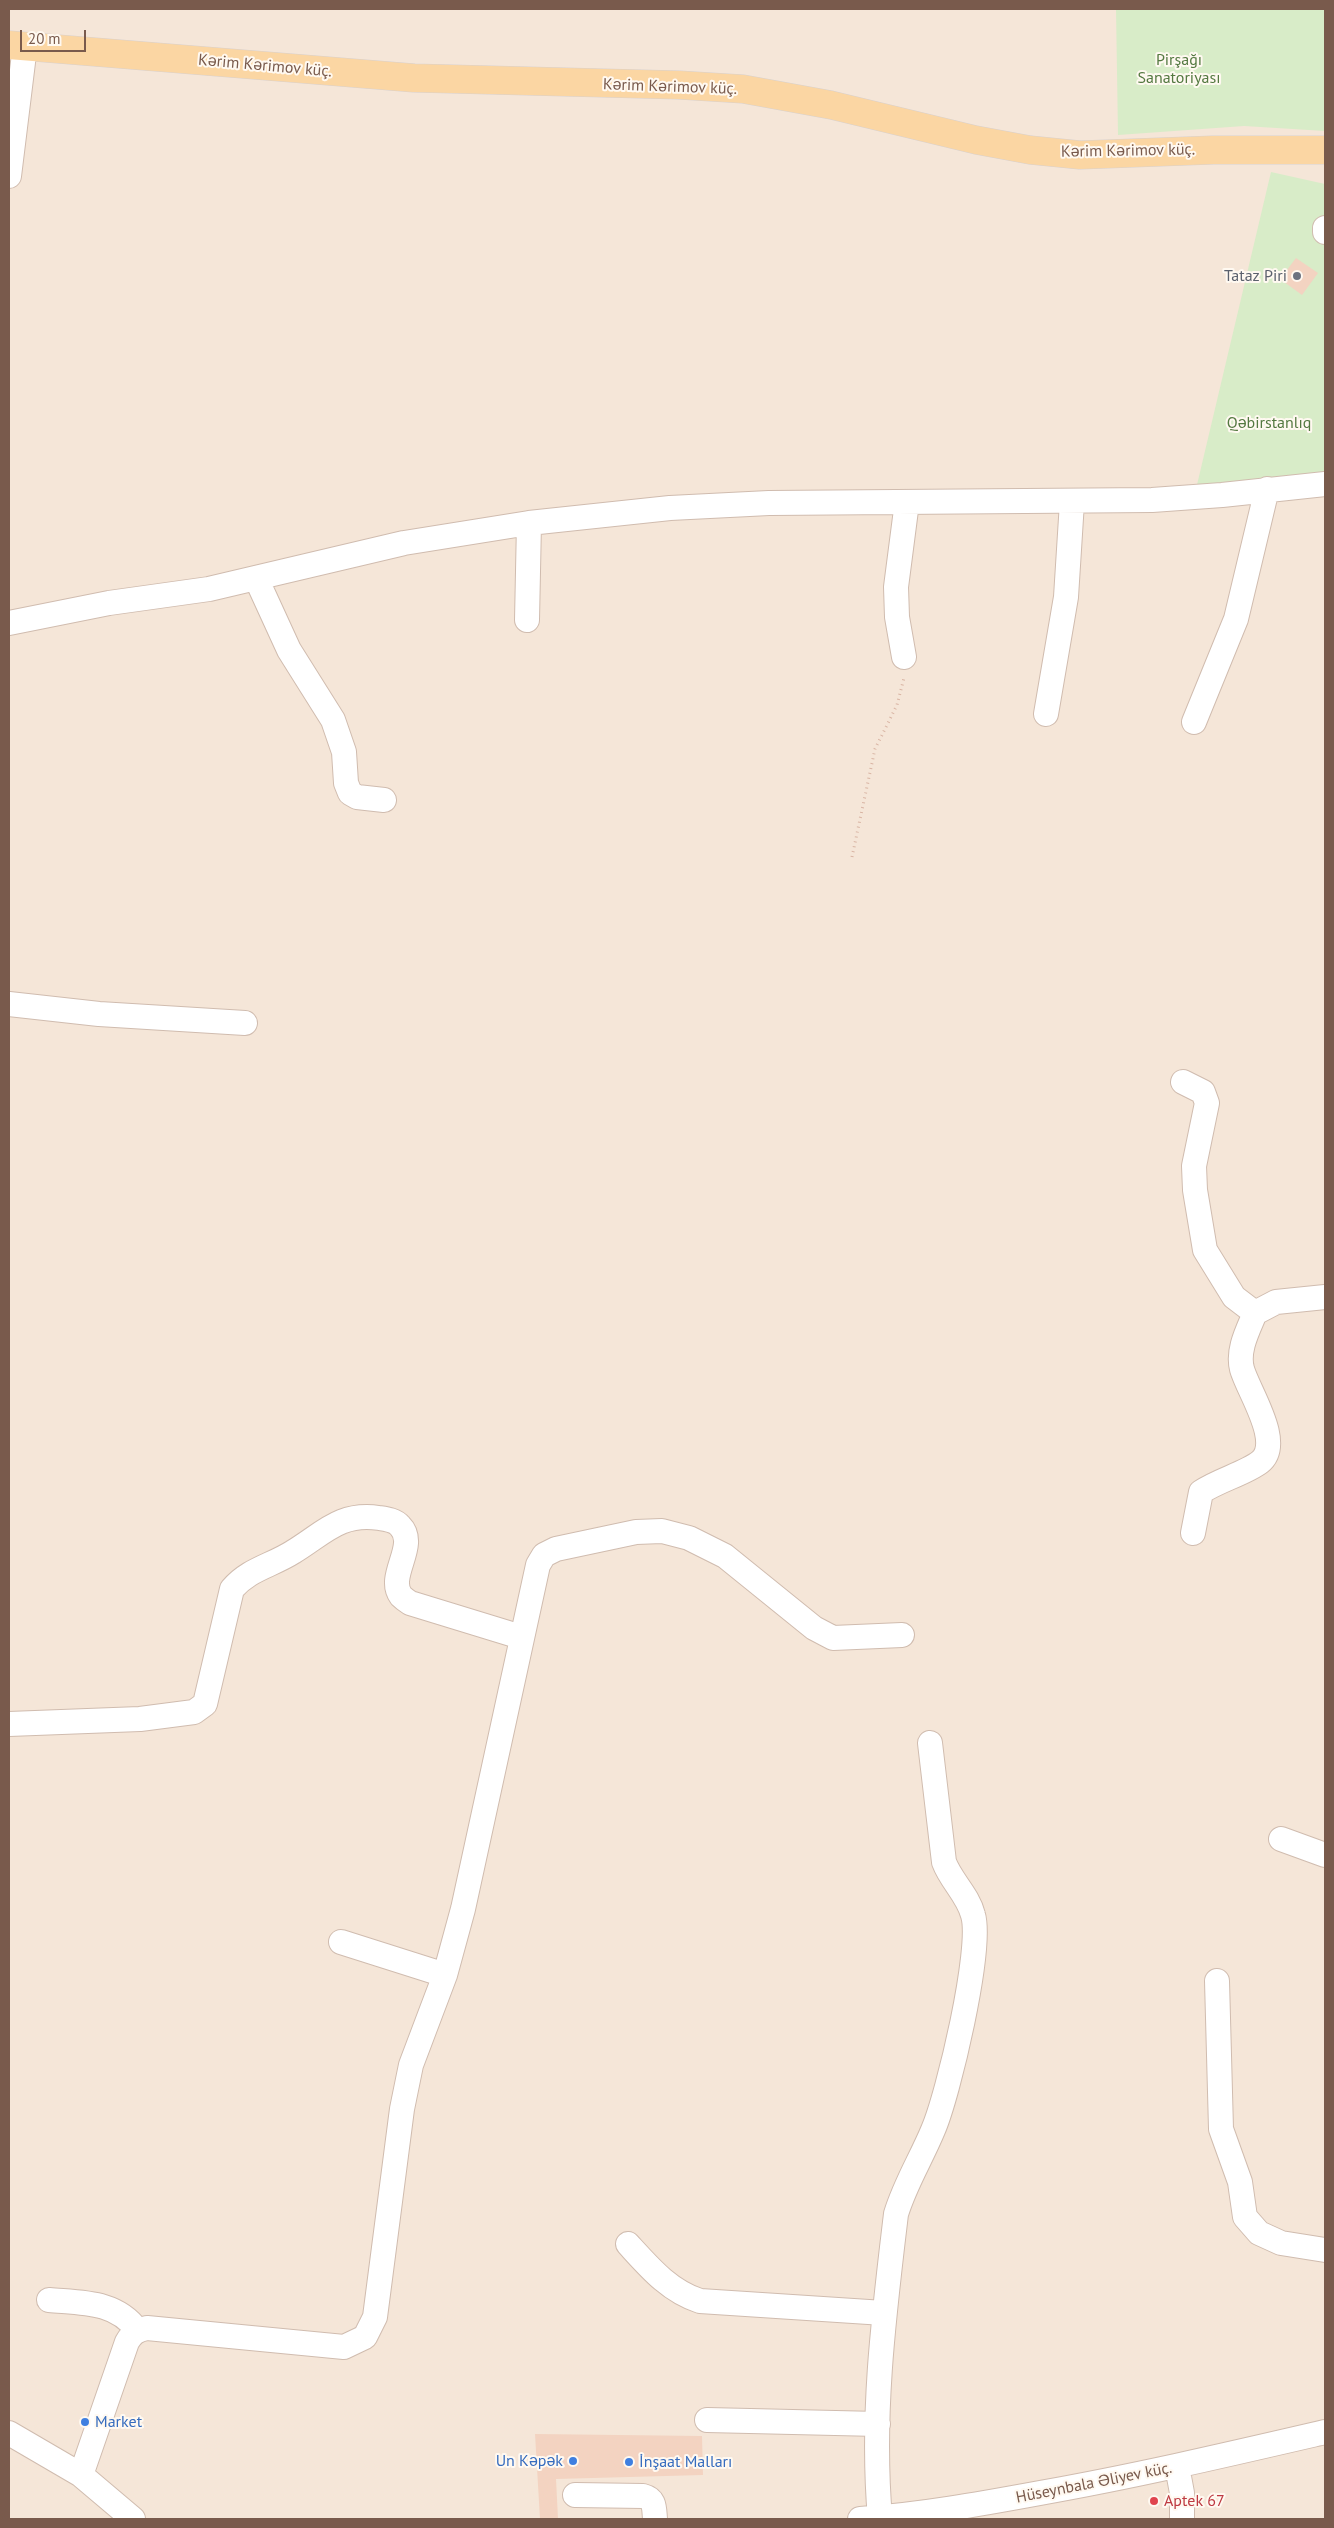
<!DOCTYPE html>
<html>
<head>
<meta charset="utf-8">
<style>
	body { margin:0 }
	#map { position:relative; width:1334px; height:2528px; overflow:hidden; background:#fdf5ea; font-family:"PT Sans",sans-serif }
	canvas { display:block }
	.frame { position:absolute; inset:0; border:10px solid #795a4c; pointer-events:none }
	.scale { position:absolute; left:20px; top:30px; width:66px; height:22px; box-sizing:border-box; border:2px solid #795a4c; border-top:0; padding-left:6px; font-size:15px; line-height:18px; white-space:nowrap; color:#795a4c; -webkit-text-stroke:4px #fff9f1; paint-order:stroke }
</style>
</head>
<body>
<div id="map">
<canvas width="1334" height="2528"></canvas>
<div class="frame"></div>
<div class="scale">20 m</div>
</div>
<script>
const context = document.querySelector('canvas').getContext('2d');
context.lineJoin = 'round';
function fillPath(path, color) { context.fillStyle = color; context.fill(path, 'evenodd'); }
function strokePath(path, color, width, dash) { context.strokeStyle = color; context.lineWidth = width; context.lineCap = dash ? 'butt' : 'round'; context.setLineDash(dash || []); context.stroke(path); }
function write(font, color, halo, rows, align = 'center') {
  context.font = font + ' "PT Sans",sans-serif'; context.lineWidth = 4; context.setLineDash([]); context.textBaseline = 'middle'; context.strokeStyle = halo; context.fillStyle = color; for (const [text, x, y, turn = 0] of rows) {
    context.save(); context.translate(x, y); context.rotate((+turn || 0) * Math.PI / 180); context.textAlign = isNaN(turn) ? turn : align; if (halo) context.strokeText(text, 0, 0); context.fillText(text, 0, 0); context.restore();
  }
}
fillPath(new Path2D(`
	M9 9H1325V2519H9Z`), '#f5e6d8');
fillPath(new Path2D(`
	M1116 9H1325V131L1244 126 1118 135Z
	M1271 172 1325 184V474L1196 489Z`), '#d8ecc8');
fillPath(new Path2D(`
	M1296 258 1318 273 1302 295 1280 279Z
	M535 2434 702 2436 703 2475 556 2479 558 2519H540Z`), '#f3d3c1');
const minor = new Path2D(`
	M9 176 25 46
	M1325 232V228
	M256 578 289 650 333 720 344 752 346 783 350 793 357 797 384 800
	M527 620 529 523
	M9 623 109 603 209 589 404 543 529 523 670 508 769 503 1152 500 1222 495 1325 484
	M904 657 897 617 896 587 907 502
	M1046 714 1066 597 1072 502
	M1194 722 1236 619 1267 489
	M9 1004 99 1014 245 1023
	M1183 1082 1203 1092 1207 1103 1194 1166 1195 1190 1205 1250 1234 1297 1255 1313
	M1193 1533 1201 1492C1219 1480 1246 1473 1260 1462 1284 1443 1248 1391 1242 1369 1237 1350 1248 1330 1255 1313L1276 1302 1325 1297
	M9 1724 140 1719 194 1712 205 1704 232 1589C249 1569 271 1566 293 1552 323 1534 340 1512 379 1518 386 1519 395 1520 400 1526 419 1545 386 1576 401 1596 403 1598 407 1601 410 1603L521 1637
	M1281 1839 1325 1855
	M341 1942 445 1975
	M1217 1981 1221 2129 1240 2182 1245 2217 1259 2233 1281 2243 1325 2250
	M628 2244C649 2267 669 2291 700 2301L884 2313
	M49 2300C82 2303 116 2301 137 2330
	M707 2420 878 2424
	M9 2433 81 2475 133 2519
	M1177 2466 1182 2493V2519
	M81 2475 127 2342C132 2333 137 2330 147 2328L344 2347 365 2337 375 2317 402 2109 411 2065 445 1975 463 1909 538 1565 544 1555 556 1549 636 1532 662 1531 689 1538 725 1556 814 1628 833 1638 902 1635
	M575 2495 643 2496C655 2499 654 2507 655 2519
	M880 2518C871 2416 884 2314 896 2214 905 2184 921 2159 933 2130 948 2096 983 1948 973 1915 968 1895 951 1881 944 1862L930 1743
	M860 2519C920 2515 980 2504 1040 2493 1136 2476 1230 2454 1325 2432`);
const major = new Path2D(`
	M9 45 414 78 679 85 743 89 831 105 976 140 1030 150 1080 155 1213 150H1325`);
strokePath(minor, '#d0bcaf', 26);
strokePath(major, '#d9d1cd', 29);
strokePath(new Path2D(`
	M852 857 875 749 897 705 904 678`), '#d9b5a4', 3, [1, 4]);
strokePath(minor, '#fff', 24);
strokePath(major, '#fbd6a3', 28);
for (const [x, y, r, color] of [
	[1297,276,5,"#6b7280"],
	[85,2422,5,"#3f7fe0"],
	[573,2461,5,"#3f7fe0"],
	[629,2462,5,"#3f7fe0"],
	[1154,2501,5,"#e0444e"]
]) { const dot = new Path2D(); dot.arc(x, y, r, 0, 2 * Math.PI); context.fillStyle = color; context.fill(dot); strokePath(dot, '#fff9f1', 2); }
write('16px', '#547941', '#fff9f1', [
	["Pirşağı",1179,60],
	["Sanatoriyası",1179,78],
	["Qəbirstanlıq",1269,423]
]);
write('16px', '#795a4c', '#fff9f1', [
	["Kərim Kərimov küç.",265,66,5],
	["Kərim Kərimov küç.",670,87,2],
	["Kərim Kərimov küç.",1128,151,-1],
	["Hüseynbala Əliyev küç.",1094,2483,-11]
]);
write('16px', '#5b616d', '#fff9f1', [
	["Tataz Piri",1287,276]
], 'right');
write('16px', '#366cbe', '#fff9f1', [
	["Market",95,2422],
	["Un Kəpək",563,2461,"right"],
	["İnşaat Malları",639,2462]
], 'left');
write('16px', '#be3a42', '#fff9f1', [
	["Aptek 67",1164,2501]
], 'left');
</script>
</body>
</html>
